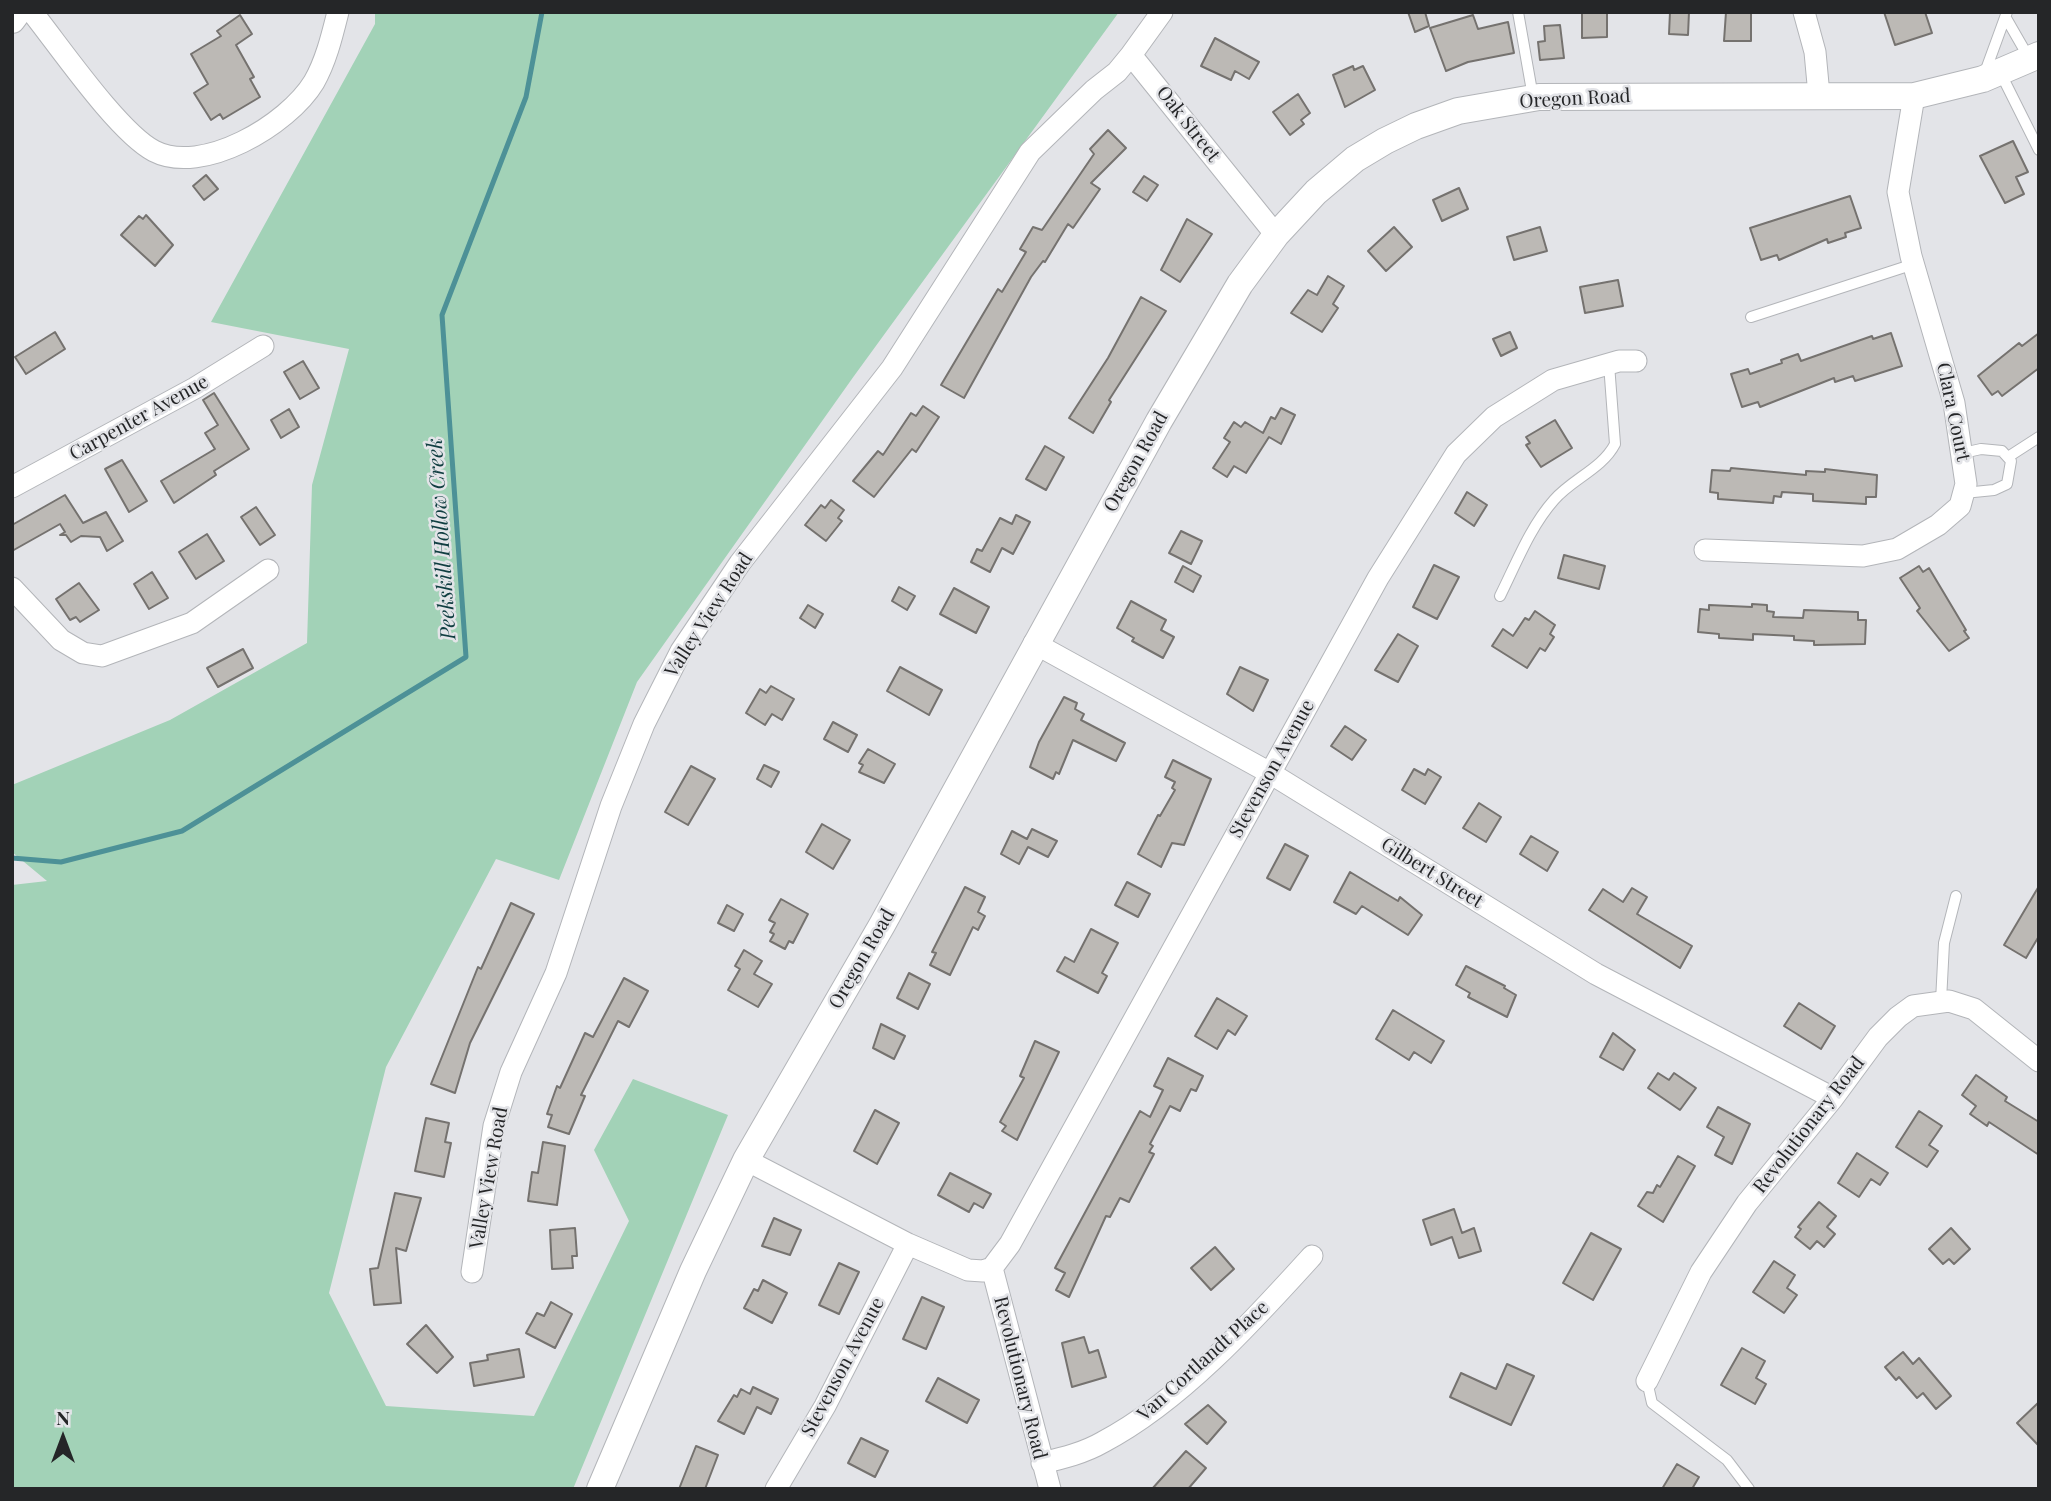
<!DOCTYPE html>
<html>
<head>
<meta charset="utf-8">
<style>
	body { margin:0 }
	#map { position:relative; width:2051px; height:1501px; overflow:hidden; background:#e3e4e8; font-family:"Playfair Display",serif }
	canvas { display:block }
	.frame { position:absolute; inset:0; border:14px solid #252628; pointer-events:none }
	.north { position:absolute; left:28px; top:1403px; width:70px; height:70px; -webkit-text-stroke:5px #e3e4e8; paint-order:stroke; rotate:0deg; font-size:19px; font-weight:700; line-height:28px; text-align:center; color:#252628 }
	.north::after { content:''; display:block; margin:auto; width:24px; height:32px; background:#252628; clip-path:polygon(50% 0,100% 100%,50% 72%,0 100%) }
</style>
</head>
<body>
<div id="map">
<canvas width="2051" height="1501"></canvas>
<div class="frame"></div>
<div class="north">N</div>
</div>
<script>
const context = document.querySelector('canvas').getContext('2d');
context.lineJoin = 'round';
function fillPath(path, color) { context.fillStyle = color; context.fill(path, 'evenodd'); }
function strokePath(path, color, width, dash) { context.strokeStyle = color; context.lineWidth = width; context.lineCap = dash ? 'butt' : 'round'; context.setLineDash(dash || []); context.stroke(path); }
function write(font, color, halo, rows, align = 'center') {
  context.font = font + ' "Playfair Display",serif'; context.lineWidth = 5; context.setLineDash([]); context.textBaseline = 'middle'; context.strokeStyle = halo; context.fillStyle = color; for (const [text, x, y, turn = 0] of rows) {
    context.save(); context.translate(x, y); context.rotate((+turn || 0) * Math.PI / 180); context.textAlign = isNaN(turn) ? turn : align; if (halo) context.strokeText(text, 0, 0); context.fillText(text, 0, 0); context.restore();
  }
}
fillPath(new Path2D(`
	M375 12H1119L854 376 637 682 559 880 496 859 386 1067 329 1293 386 1406 534 1416 629 1221 594 1150 633 1079 728 1115 573 1489H12V885L47 881 12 852V785L170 720 307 643 312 485 349 349 211 322 375 24Z`), '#a2d2b7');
strokePath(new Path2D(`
	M12 858 61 862 182 831 466 657 442 315 526 97 542 12`), '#4d9197', 5);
const building = new Path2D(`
	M1408 12H1425L1429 26 1415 32Z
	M1582 12H1607V37L1582 38Z
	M1670 12H1689L1688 35 1669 34Z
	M1726 12H1751V41H1724Z
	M1884 12H1925L1932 33 1895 45Z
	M240 15 252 34 236 45 254 77 250 79 260 97 223 119 220 114 211 120 194 93 208 84 191 54 221 36 217 31Z
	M1473 15 1478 29 1508 22 1514 53 1468 62 1446 71 1430 28Z
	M1560 25 1564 58 1540 60 1538 42 1545 41 1544 26Z
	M1215 38 1259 62 1249 79 1235 71 1231 80 1201 66Z
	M1353 66 1354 70 1363 66 1375 90 1345 107 1333 75Z
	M1298 94 1310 113 1301 120 1304 124 1290 135 1273 112Z
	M1108 130 1126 148 1091 183 1100 189 1073 228 1068 224 1045 262 1043 261 1031 277 964 398 941 385 998 289 1002 292 1026 252 1020 249 1033 227 1042 230 1094 154 1090 149Z
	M2013 141 2028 172 2016 177 2024 194 2005 203 1980 156Z
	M206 175 218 189 204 200 193 186Z
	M1144 176 1158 185 1147 201 1133 192Z
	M1459 188 1468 209 1442 221 1433 200Z
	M1850 196 1861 228 1845 233 1846 237 1828 243 1827 239 1779 260 1777 255 1761 260 1750 228Z
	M146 215 173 245 155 266 121 235 139 216 143 219Z
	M1187 219 1212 234 1180 282 1161 270Z
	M1394 227 1412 247 1386 271 1368 251Z
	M1540 227 1547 251 1514 260 1507 237Z
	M1328 276 1344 286 1333 304 1338 308 1322 332 1291 313 1308 290 1317 295Z
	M1618 280 1623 306 1585 313 1580 287Z
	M1141 297 1166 311 1109 400 1111 402 1093 433 1069 418 1108 358Z
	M55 332 65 349 26 374 15 357Z
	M1510 332 1517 348 1501 356 1493 339Z
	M1891 333 1902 366 1855 381 1853 376 1835 382 1834 378 1760 407 1758 402 1742 407 1731 374 1748 369 1750 374 1782 363 1781 360 1798 354 1801 361 1872 336 1873 339Z
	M2039 333V368L2002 396 1998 391 1992 395 1978 376 2019 343 2022 346Z
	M303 361 319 388 300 399 284 372Z
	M214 393 249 449 214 471 216 475 174 503 161 481 215 449 205 433 218 425 203 400Z
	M923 406 939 417 916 452 912 449 874 497 853 481 878 451 883 455 911 413 916 416Z
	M1281 408 1295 415 1281 444 1269 437 1246 473 1234 466 1227 477 1213 468 1230 442 1224 438 1234 422 1241 427 1245 422 1263 433 1271 417 1275 419Z
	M289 409 299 427 281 438 271 420Z
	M1555 420 1572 448 1541 467 1526 445 1530 443 1526 437Z
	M1045 446 1064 457 1046 490 1026 479Z
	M122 460 147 501 129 512 105 469Z
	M1731 468 1806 475V471L1825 472V469L1877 475 1876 497H1866V504L1813 501V494L1782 492 1781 497 1774 496 1773 503 1718 499V493L1710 492 1712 470 1730 471Z
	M1467 492 1487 505 1474 526 1455 513Z
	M65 495 83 523 106 512 123 541 107 551 100 537 81 536 71 542 66 535H60L65 532 60 524 12 551V525Z
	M831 500 844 510 838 518 842 521 826 541 805 525 821 505 825 508Z
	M256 507 275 535 260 545 241 517Z
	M1016 515 1030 522 1013 554 1002 548 990 572 971 562 977 549 982 551 1000 518 1012 524Z
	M1181 531 1202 541 1191 564 1169 553Z
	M207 534 224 561 196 579 179 552Z
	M1564 555 1605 566 1599 589 1558 578Z
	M1434 565 1459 577 1437 619 1413 607Z
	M1183 566 1201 576 1193 592 1175 582Z
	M1919 566 1923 572 1929 568 1966 630 1964 631 1969 638 1949 651 1917 611 1920 608 1900 578Z
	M152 572 168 598 149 609 134 584Z
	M79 583 99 610 80 622 76 617 70 620 56 599Z
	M899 587 915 596 907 610 892 601Z
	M954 588 989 607 976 633 940 614Z
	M1131 601 1166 620 1161 630 1174 637 1163 658 1132 641 1134 638 1117 628Z
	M1752 604 1767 605V611L1774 612 1773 617 1803 618 1804 610 1858 612V620H1866L1865 644 1814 645V641L1794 640V636L1753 634V640L1719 638V634L1698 632 1700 609 1709 610V605L1752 607Z
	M808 605 823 614 815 628 800 618Z
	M1535 611 1555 625 1550 634 1554 637 1545 651 1540 648 1527 668 1492 646 1503 629 1513 636 1525 618 1529 620Z
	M1398 634 1418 646 1398 682 1375 670Z
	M243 649 253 668 218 687 207 668Z
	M900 667 942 690 929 715 887 691Z
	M1240 667 1268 680 1253 711 1227 694Z
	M771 686 794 699 782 720 772 714 765 725 746 713 760 689 766 693Z
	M1064 697 1077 703 1075 709 1084 714 1081 720 1125 743 1116 761 1073 740 1059 774 1056 772 1053 779 1030 767 1039 742Z
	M833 722 857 735 848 752 824 739Z
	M1345 726 1366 740 1352 760 1331 746Z
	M868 749 895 764 884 783 859 772 863 765 859 763Z
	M1173 760 1211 779 1184 845 1172 843 1161 867 1138 854 1158 815 1160 816 1175 790 1172 788 1175 782 1165 777Z
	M764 765 779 772 771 787 757 779Z
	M691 766 715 779 688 825 665 812Z
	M1414 769 1425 775 1428 769 1441 777 1425 804 1402 790Z
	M1479 803 1501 817 1486 842 1463 828Z
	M822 824 850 840 833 869 806 852Z
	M1032 829 1057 841 1048 857 1028 847 1019 864 1001 854 1012 831 1027 839Z
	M1531 836 1558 852 1547 871 1520 854Z
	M1285 844 1308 856 1290 890 1267 878Z
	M1350 872 1398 901 1400 897 1422 915 1408 935 1362 906 1356 914 1334 902Z
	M1127 882 1150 894 1138 917 1115 905Z
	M2039 886V936L2026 958 2004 945Z
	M965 887 985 897 978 912 985 916 978 930 973 927 950 975 930 965 936 953 932 952Z
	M1632 888 1647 897 1637 914 1692 946 1680 968 1589 910 1603 889 1623 902Z
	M781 899 808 914 793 943 789 941 785 949 770 941 774 934 770 932 775 923 769 920Z
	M511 903 534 914 470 1043 455 1093 431 1084 478 967 481 969Z
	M727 905 743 914 734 931 718 923Z
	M1091 929 1118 943 1102 973 1107 976 1098 993 1057 971 1065 957 1074 962Z
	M744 950 762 961 754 974 772 984 758 1007 728 990 740 969 735 966Z
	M1466 966 1505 986 1504 988 1516 995 1507 1017 1468 997 1470 993 1456 985Z
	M909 973 930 984 918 1009 897 998Z
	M624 978 648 991 629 1027 618 1021 581 1095 585 1096 569 1134 548 1127 552 1115 547 1114 557 1086 560 1088 585 1033 593 1037Z
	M1217 998 1247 1016 1235 1035 1228 1030 1217 1049 1195 1036Z
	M1799 1003 1835 1026 1821 1049 1784 1026Z
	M1393 1010 1444 1041 1431 1063 1414 1052 1409 1060 1376 1039Z
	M881 1024 905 1036 894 1059 873 1048Z
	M1613 1033 1635 1050 1623 1070 1600 1057Z
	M1035 1041 1059 1052 1017 1140 1002 1131 1006 1126 1000 1122 1024 1078 1020 1076Z
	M1168 1058 1203 1076 1196 1091 1191 1089 1180 1111 1170 1106 1150 1144 1153 1146 1149 1152 1154 1154 1129 1202 1120 1198 1110 1217 1106 1216 1069 1297 1056 1290 1065 1273 1055 1268 1140 1111 1150 1117 1163 1090 1154 1086Z
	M1658 1073 1669 1080 1674 1073 1696 1088 1680 1110 1648 1088Z
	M1976 1075 2007 1097 2005 1101 2039 1122V1155L1989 1122 1987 1126 1970 1114 1976 1106 1962 1095Z
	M1718 1107 1750 1124 1732 1164 1715 1155 1724 1137 1707 1127Z
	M875 1110 899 1123 877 1164 854 1151Z
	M1919 1111 1942 1126 1929 1145 1938 1151 1927 1167 1896 1147Z
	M426 1118 449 1123 445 1142 451 1143 444 1177 415 1171Z
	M543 1142 565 1146 557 1205 528 1201 532 1172 538 1173Z
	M1857 1153 1888 1173 1880 1185 1871 1179 1859 1197 1838 1183Z
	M1678 1156 1695 1166 1663 1222 1638 1206 1647 1192 1653 1193 1657 1185 1660 1187Z
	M950 1173 991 1194 983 1208 974 1203 969 1212 938 1195Z
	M395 1193 421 1198 406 1251 396 1248 401 1303 374 1305 370 1269 378 1268Z
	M1819 1202 1836 1216 1827 1227 1835 1234 1824 1247 1817 1241 1810 1249 1795 1237 1801 1229 1798 1227Z
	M1454 1209 1462 1233 1474 1228 1481 1251 1459 1258 1452 1237 1431 1245 1423 1220Z
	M774 1218 801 1230 790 1255 762 1246Z
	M575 1228 577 1256H572L573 1268 552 1269 550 1230Z
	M1951 1228 1970 1249 1954 1264 1949 1259 1943 1264 1929 1249Z
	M1591 1233 1621 1249 1593 1300 1563 1283Z
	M1215 1247 1234 1269 1211 1290 1191 1268Z
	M1774 1261 1795 1275 1787 1288 1797 1295 1784 1313 1753 1292Z
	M839 1263 859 1272 839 1314 819 1305Z
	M763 1280 787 1293 772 1323 744 1308 754 1289 758 1291Z
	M922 1297 944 1307 926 1349 903 1339Z
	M551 1302 572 1314 555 1348 526 1333 537 1313 544 1316Z
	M426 1325 453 1357 437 1373 407 1344Z
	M1084 1337 1089 1353 1098 1350 1106 1377 1072 1387 1062 1343Z
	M1742 1348 1765 1361 1756 1378 1766 1384 1755 1404 1721 1385Z
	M519 1349 524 1377 474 1386 470 1363 488 1360 487 1355Z
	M1903 1352 1913 1364 1919 1358 1951 1396 1936 1409 1923 1393 1917 1398 1899 1377 1896 1380 1885 1367Z
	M1507 1364 1534 1376 1511 1425 1450 1397 1461 1373 1496 1389Z
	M938 1378 979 1400 967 1423 926 1401Z
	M753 1387 778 1399 771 1414 757 1407 744 1434 718 1421 734 1395 737 1397 741 1389 750 1394Z
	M2039 1402V1446L2017 1423Z
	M1208 1405 1226 1422 1207 1444 1185 1424Z
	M861 1438 888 1451 875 1477 848 1463Z
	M696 1446 718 1455 705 1489H679Z
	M1186 1451 1206 1468 1188 1489H1152Z
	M1677 1464 1699 1477 1692 1489H1662Z`);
fillPath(building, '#bcb9b5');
strokePath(building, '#75726f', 2);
const service = new Path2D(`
	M1518 12 1533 97
	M2006 18 2029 58
	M2000 72 2039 150
	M1984 75 2007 12
	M1751 317 1914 264
	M1963 453 1981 449 2002 451 2011 461 2007 484 1994 490 1964 493
	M2008 457 2039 437
	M1500 596C1516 564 1530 527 1554 500 1572 479 1602 469 1615 444L1609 364
	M1941 1001 1944 943 1956 896
	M1647 1381 1652 1403 1727 1460 1749 1489`);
const minor = new Path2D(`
	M32 12C60 47 118 132 154 151 202 176 288 125 314 82 326 61 332 36 338 12
	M1162 12 1131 55 1276 235
	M1804 12 1815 52 1819 95
	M12 487 195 388 263 346
	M1705 550 1863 556 1897 549 1938 525 1960 506 1966 484 1954 403 1911 256 1898 192 1914 96
	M12 588 61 640 83 653 102 656 192 623 268 570
	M1034 643 1270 773 1596 974 1833 1098
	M746 1160 908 1244 968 1270 983 1271 992 1268
	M992 1268 1010 1244 1378 578 1456 454 1494 417 1553 380 1619 361H1636
	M992 1268 1050 1489
	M472 1272 494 1126 511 1072 556 973 611 806 644 724 681 651 740 563 892 368 1030 152 1094 90 1117 72 1131 55
	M1647 1381 1701 1272 1747 1203 1833 1098 1878 1037 1898 1017 1913 1006 1949 1001 1974 1009 2039 1061
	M1042 1463C1063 1458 1084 1453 1103 1442 1181 1401 1253 1321 1312 1256
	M776 1489 825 1406 908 1244`);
const tertiary = new Path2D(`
	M12 20 18 12
	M600 1489 693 1271 746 1160 882 925 1159 421 1240 284 1276 235 1316 192 1355 159 1385 141 1416 126 1458 111 1539 97 1914 96 1983 79 2039 55`);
strokePath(service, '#b3b5b9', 12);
strokePath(minor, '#b3b5b9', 23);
strokePath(tertiary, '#b3b5b9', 28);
strokePath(service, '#fff', 10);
strokePath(minor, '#fff', 21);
strokePath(tertiary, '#fff', 26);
write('19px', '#252628', '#e3e4e8', [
	["Oregon Road",1575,99,-3],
	["Oak Street",1188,124,52],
	["Clara Court",1953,412,78],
	["Carpenter Avenue",139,418,-29],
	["Oregon Road",1136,462,-61],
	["Valley View Road",709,615,-57],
	["Stevenson Avenue",1272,769,-61],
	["Gilbert Street",1432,873,32],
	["Oregon Road",862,959,-60],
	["Revolutionary Road",1809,1125,-52],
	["Valley View Road",489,1178,-80],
	["Van Cortlandt Place",1203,1361,-42],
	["Stevenson Avenue",843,1367,-62],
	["Revolutionary Road",1020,1378,76]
]);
write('italic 21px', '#103e41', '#e3e4e8', [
	["Peekskill Hollow Creek",442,539,-94]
]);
</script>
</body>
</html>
